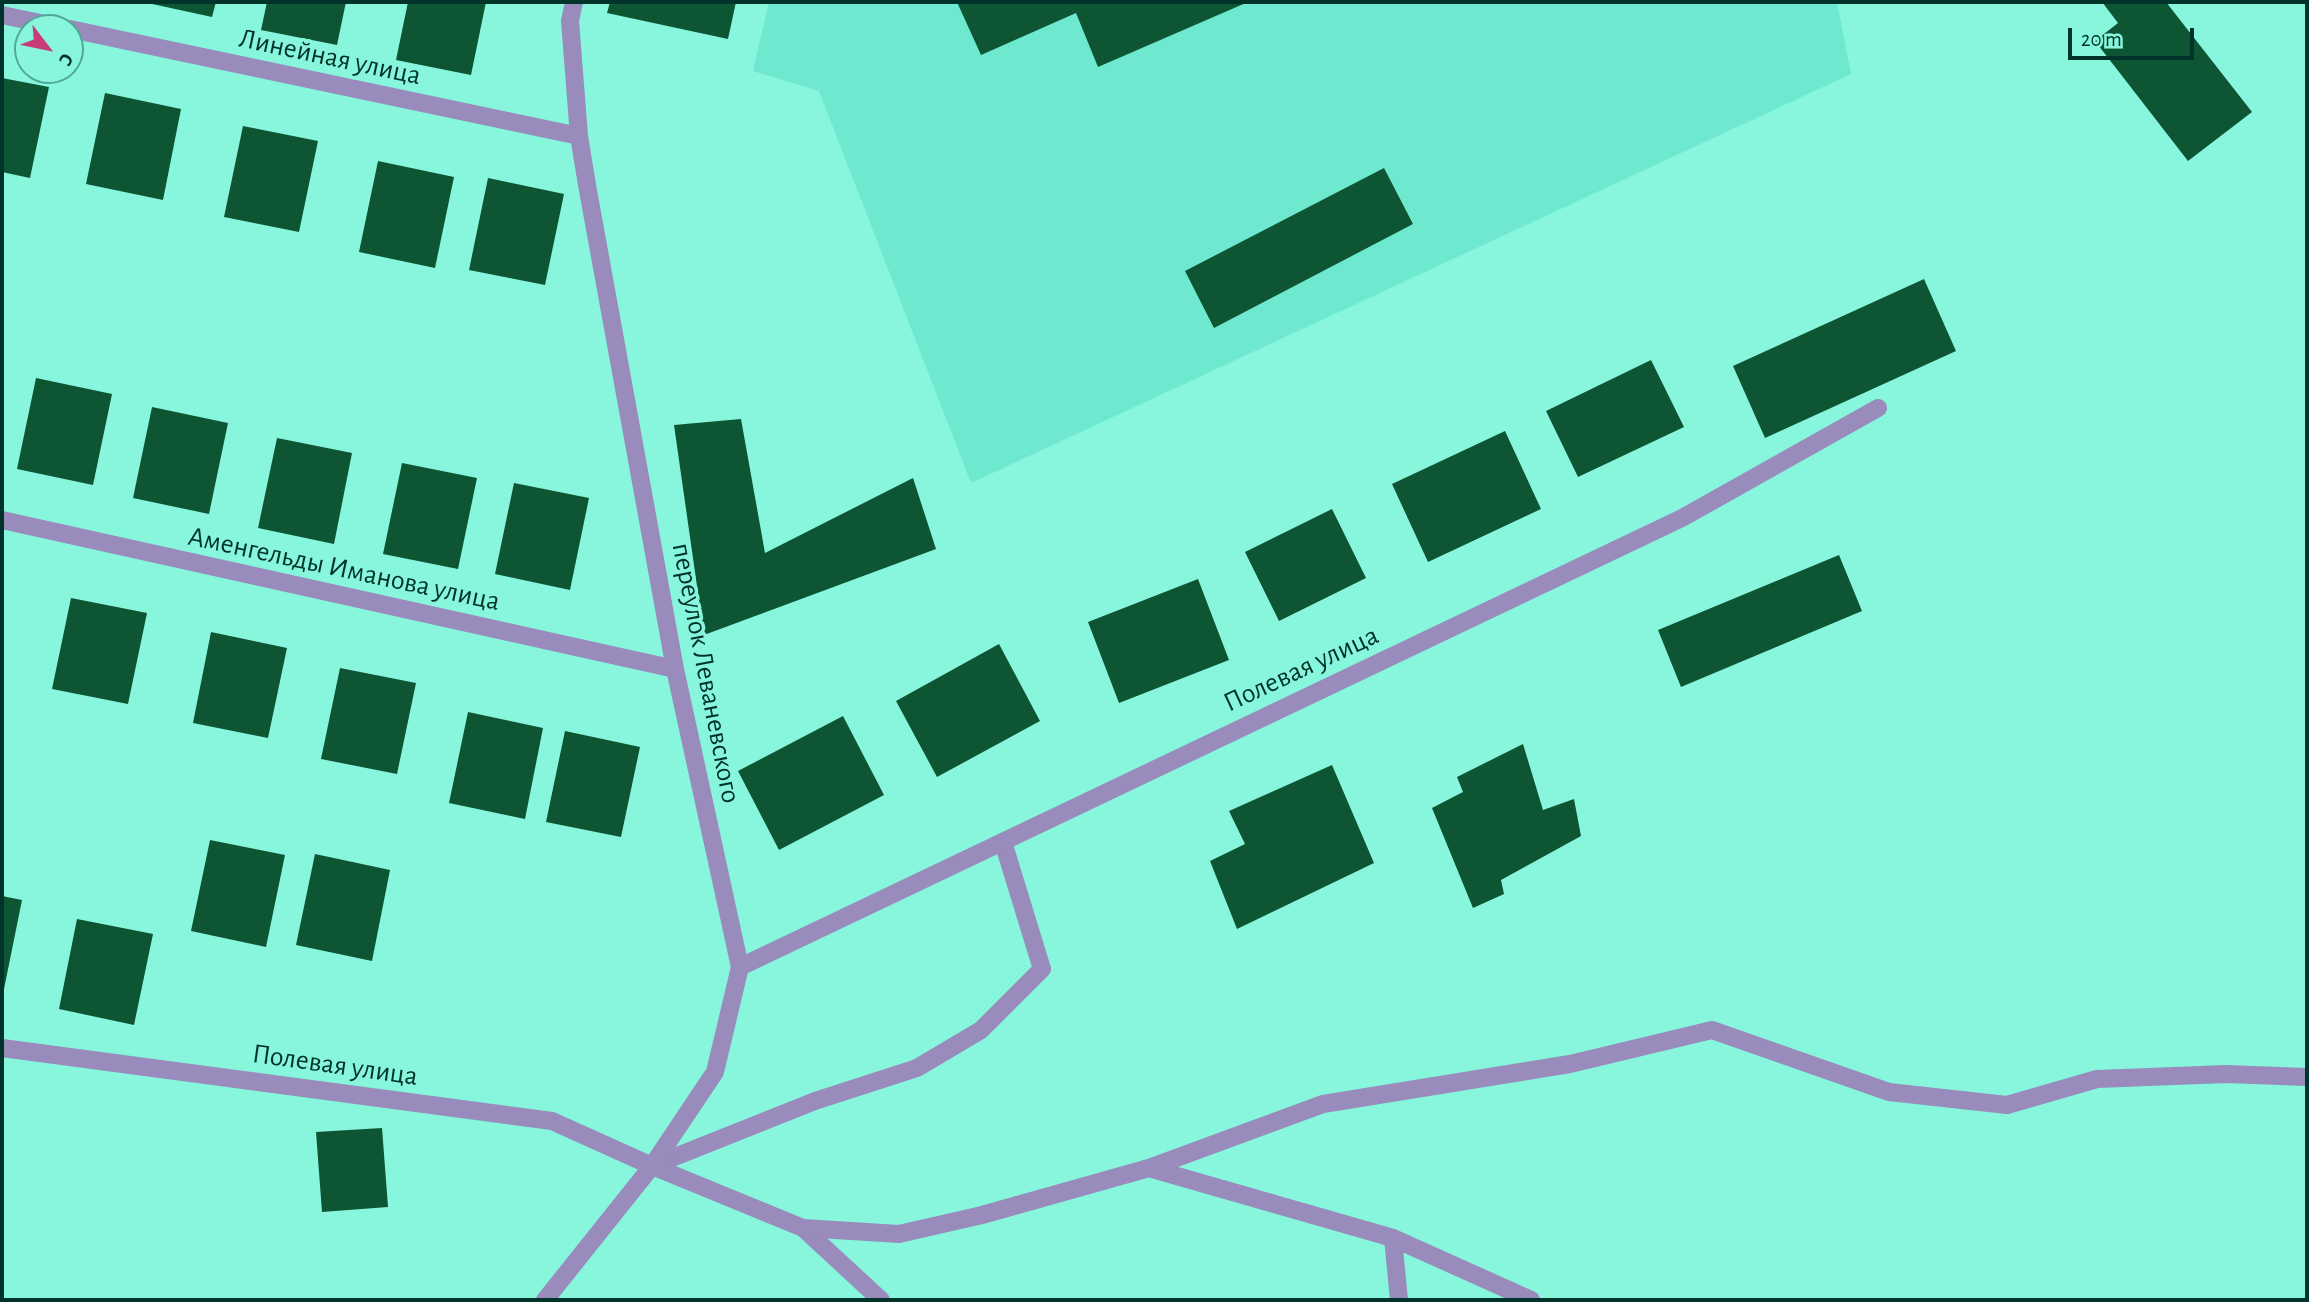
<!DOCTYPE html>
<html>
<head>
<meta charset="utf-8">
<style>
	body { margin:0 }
	#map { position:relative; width:2309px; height:1302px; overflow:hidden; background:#87f6dd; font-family:"Alegreya Sans",sans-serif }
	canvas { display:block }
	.frame { position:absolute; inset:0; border:4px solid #00342b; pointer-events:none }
	.north { position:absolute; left:14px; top:14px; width:70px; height:70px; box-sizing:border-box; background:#87f6dd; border:2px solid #51a896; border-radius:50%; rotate:122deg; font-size:19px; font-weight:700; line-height:28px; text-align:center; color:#00342b }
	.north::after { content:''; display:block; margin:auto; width:24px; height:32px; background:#c63d79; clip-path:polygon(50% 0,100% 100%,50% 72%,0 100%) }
	.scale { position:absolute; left:2068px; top:28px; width:126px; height:32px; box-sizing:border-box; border:4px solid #00342b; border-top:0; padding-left:9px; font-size:21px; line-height:24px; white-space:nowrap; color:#00342b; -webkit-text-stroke:5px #87f6dd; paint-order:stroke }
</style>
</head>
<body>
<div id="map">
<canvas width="2309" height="1302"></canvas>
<div class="frame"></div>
<div class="north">С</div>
<div class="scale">20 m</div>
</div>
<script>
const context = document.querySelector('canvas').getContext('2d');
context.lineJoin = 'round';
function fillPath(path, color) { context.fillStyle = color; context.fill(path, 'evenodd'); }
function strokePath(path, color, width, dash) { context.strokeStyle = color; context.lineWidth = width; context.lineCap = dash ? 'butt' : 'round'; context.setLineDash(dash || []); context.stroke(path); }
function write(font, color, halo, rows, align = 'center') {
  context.font = font + ' "Alegreya Sans",sans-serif'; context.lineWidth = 7; context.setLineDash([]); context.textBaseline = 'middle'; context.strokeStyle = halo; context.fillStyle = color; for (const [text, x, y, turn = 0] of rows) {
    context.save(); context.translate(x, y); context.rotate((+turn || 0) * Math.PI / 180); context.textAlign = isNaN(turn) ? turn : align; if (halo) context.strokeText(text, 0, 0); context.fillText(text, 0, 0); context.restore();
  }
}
fillPath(new Path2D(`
	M769 2H1837L1851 74 971 483 819 91 753 71Z`), '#6ee8ce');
fillPath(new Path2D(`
	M143 2H216L212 17Z
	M267 2H346L337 45 261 30Z
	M408 2H486L471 75 396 60Z
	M610 2H736L728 39 607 13Z
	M957 2H1248L1098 67 1076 13 981 55Z
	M2102 2H2166L2252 112 2188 161 2095 41 2118 23Z
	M2 78 49 87 30 178 2 172Z
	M105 93 181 109 163 200 86 184Z
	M243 126 318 141 299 232 224 217Z
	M378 161 454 177 435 268 359 252Z
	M1384 168 1413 224 1214 328 1185 271Z
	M488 178 564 194 545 285 469 270Z
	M1924 279 1956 351 1765 438 1733 366Z
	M1651 360 1684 427 1578 477 1546 411Z
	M36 378 112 394 93 485 17 469Z
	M152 407 228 423 209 514 133 498Z
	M741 419 765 553 913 478 936 549 704 635 674 425Z
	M1505 431 1541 509 1428 562 1392 484Z
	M277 438 352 453 334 544 258 528Z
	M402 463 477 478 458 569 383 554Z
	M514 483 589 498 570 590 495 574Z
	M1332 509 1366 578 1279 621 1245 552Z
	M1839 555 1862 611 1681 687 1658 630Z
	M1198 579 1229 660 1119 703 1088 622Z
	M71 598 147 613 128 704 52 689Z
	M211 632 287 648 268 738 193 723Z
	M999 644 1040 721 937 777 896 701Z
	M340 668 416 683 397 774 321 759Z
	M468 712 543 728 525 819 449 803Z
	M843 716 884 795 779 850 738 771Z
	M565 731 640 747 621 837 546 822Z
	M1523 744 1543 810 1574 799 1581 836 1501 880 1504 894 1473 908 1432 808 1463 792 1457 777Z
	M1332 765 1374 863 1237 929 1210 861 1245 844 1229 811Z
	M210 840 285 855 266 947 191 931Z
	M315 854 390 870 372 961 296 945Z
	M2 896 22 900 3 994H2Z
	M77 919 153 934 134 1025 59 1009Z
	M382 1128 388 1207 322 1212 316 1132Z`), '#0e5534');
strokePath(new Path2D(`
	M652 1166 815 1101 917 1068 981 1030 1042 969 1003 842
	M803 1228 881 1300`), '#998bbc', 18);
strokePath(new Path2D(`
	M2 15 64 28
	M70 29 579 136
	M2 520 675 669
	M740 967 1682 518 1878 408
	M2 1048 552 1121 652 1166 803 1228 899 1234 982 1215 1149 1168 1393 1238 1531 1300
	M1149 1168 1323 1104 1570 1064 1712 1030 1889 1092 2007 1105 2097 1079 2226 1074 2307 1077
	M1393 1238 1399 1300
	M545 1300 652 1166 715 1072 740 967 675 669 587 185 579 136 570 21 574 2`), '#998bbc', 18);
write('28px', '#00342b', '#87f6dd', [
	["Линейная улица",330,57,12],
	["Аменгельды Иманова улица",344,569,12],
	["Полевая улица",1301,669,-25],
	["переулок Леваневского",706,673,79],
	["Полевая улица",335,1065,8]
]);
</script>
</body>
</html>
